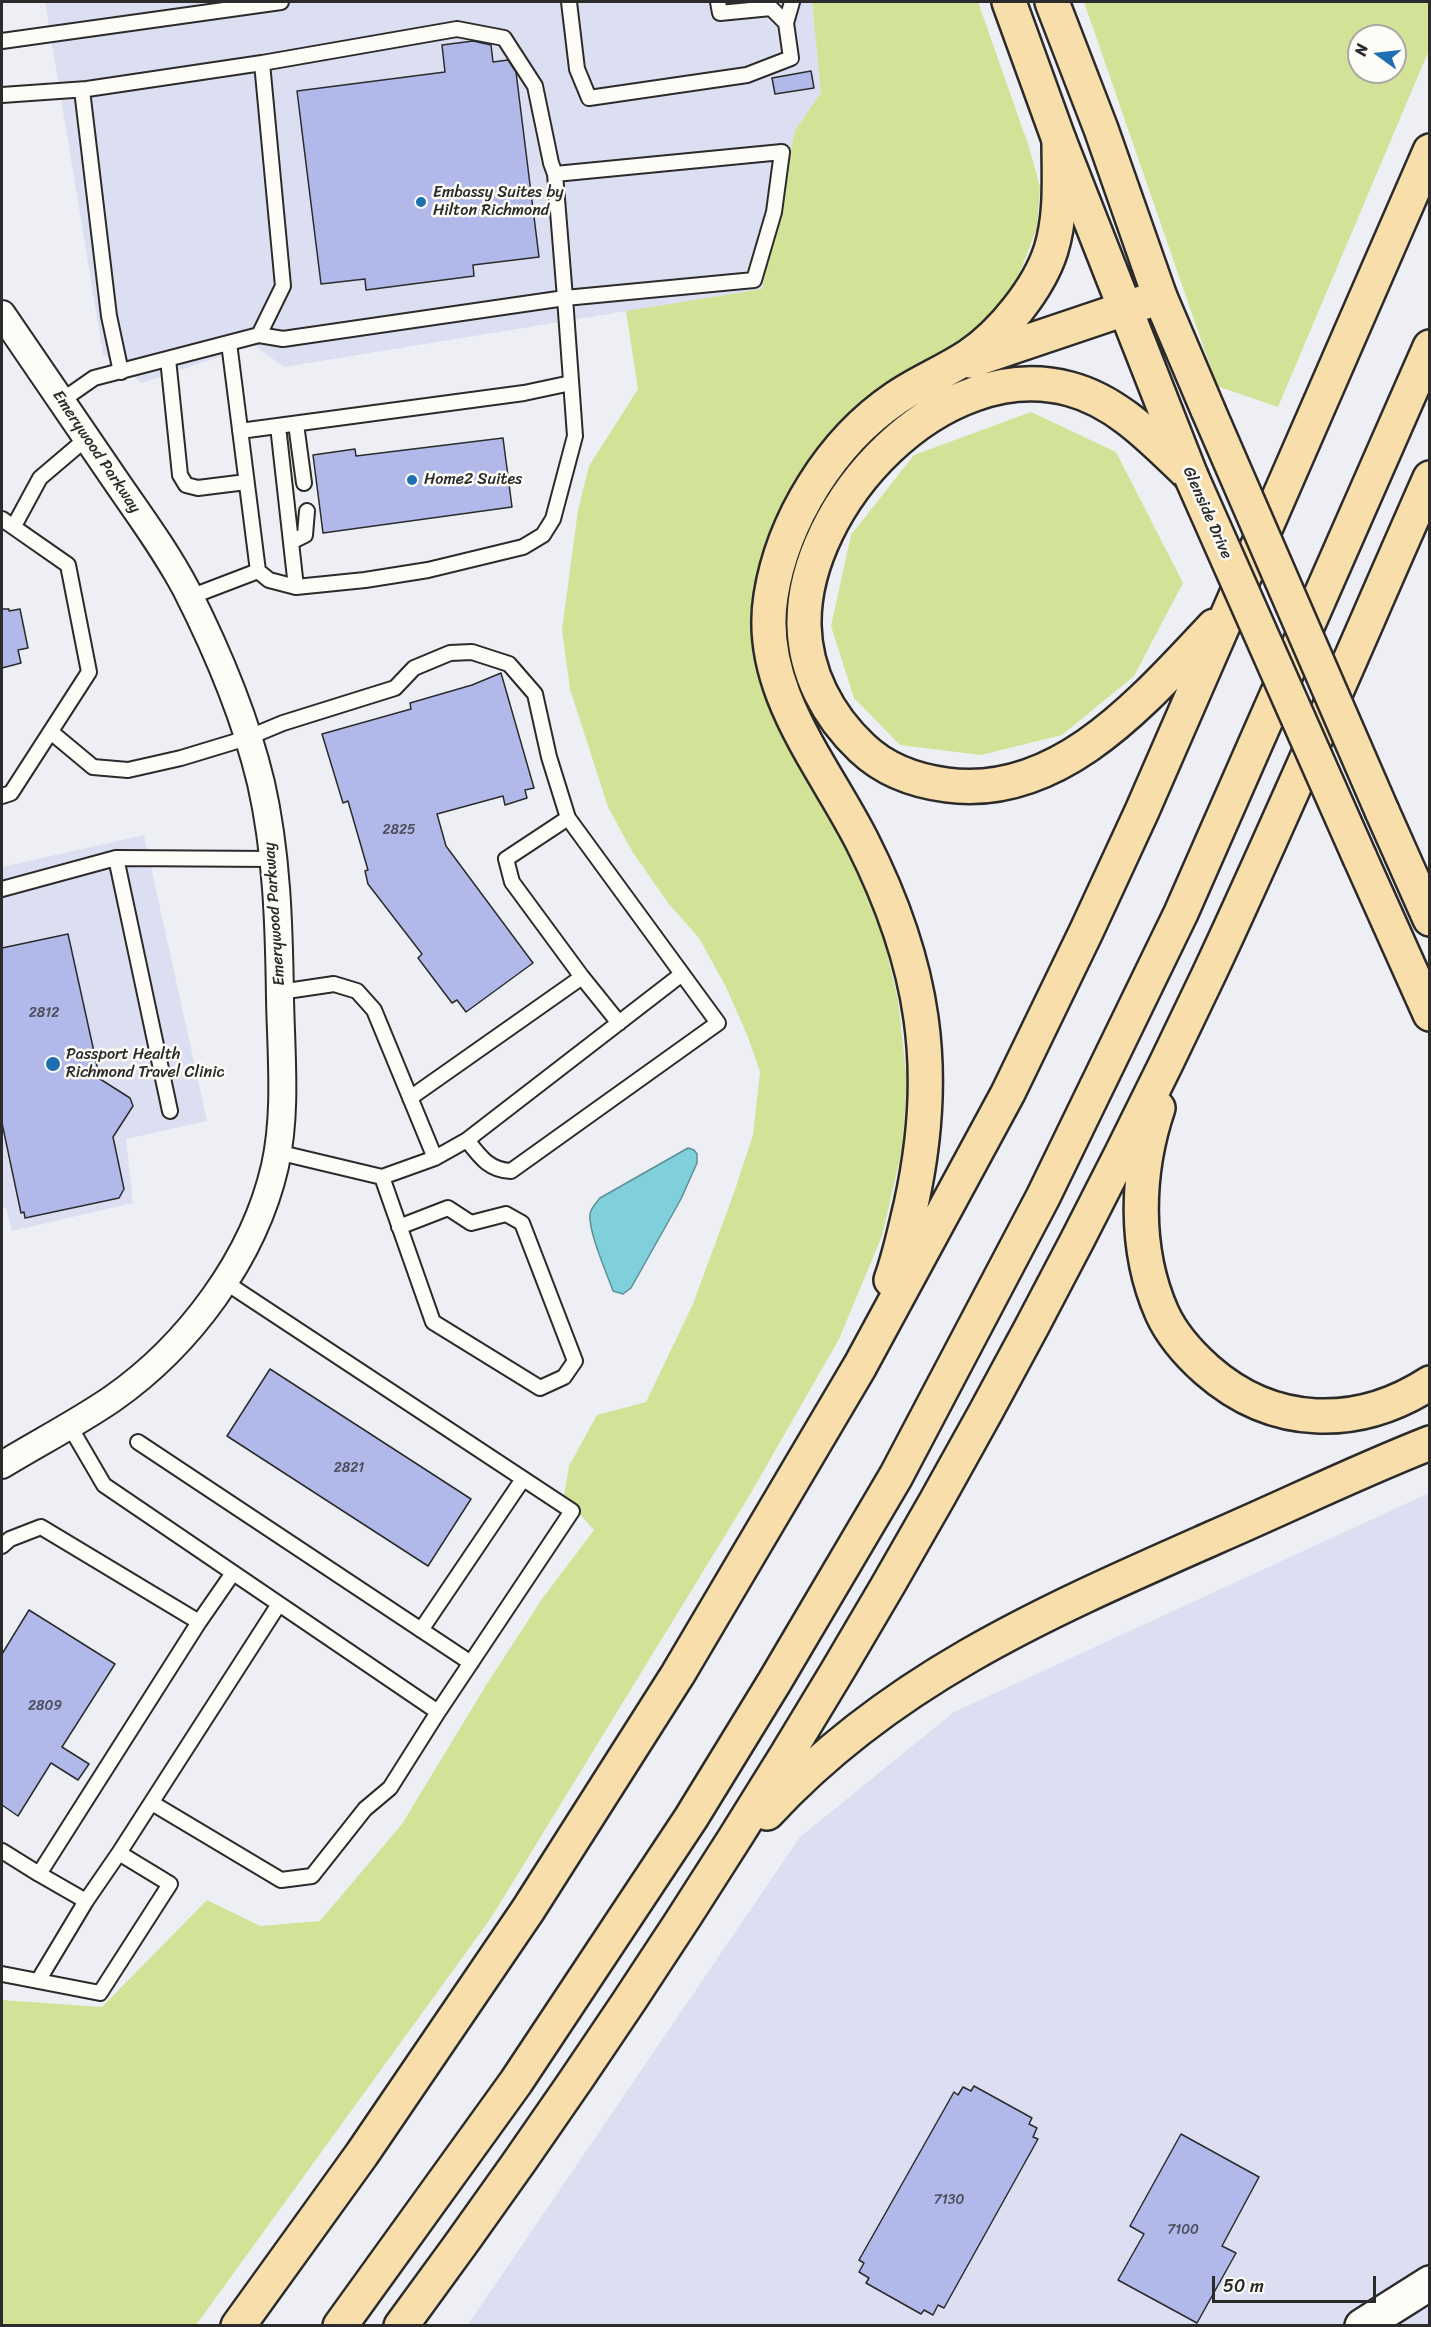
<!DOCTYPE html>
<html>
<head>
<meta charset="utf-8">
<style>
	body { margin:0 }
	#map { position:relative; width:1431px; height:2327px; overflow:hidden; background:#eeeff4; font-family:Sriracha,sans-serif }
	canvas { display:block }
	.frame { position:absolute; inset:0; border:3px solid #2b2b2b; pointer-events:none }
	.north { position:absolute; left:1347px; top:24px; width:60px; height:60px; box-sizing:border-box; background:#fdfcf7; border:2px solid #a9a8a5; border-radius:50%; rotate:285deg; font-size:16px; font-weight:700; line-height:24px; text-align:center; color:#2b2b2b }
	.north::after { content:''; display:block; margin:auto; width:21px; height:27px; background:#1f6fb2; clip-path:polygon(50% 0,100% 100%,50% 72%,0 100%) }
	.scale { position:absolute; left:1212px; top:2276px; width:164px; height:27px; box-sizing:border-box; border:3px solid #2b2b2b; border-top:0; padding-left:8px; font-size:18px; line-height:21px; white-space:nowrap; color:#2b2b2b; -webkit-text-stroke:4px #fdfcf7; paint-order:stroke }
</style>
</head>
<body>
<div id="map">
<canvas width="1431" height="2327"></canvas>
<div class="frame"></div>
<div class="north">N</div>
<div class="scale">50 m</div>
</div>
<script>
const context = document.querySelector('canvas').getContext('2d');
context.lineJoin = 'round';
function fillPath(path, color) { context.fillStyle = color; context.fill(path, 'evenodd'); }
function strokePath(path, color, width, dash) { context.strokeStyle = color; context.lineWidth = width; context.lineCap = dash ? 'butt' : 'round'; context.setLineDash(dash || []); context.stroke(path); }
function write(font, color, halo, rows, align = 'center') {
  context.font = font + ' Sriracha,sans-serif'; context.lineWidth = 5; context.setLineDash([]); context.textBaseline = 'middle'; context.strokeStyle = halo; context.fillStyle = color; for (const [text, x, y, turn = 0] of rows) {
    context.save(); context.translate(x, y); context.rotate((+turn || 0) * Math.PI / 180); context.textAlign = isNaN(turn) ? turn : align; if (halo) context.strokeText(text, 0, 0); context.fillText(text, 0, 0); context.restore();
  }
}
fillPath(new Path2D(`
	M45 2H812L821 93 795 130 762 289 284 367 254 345 142 383 103 354Z
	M144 835 207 1121 126 1139 133 1203 12 1231 6 1208H2V867Z
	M1429 1493V2325L467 2326 800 1837 954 1712Z`), '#dcdff1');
fillPath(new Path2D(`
	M812 2H978L1029 147 1040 187 1037 228 1016 282 994 316 828 448 761 676 780 734 858 869 883 935 898 1000 907 1081 902 1150 882 1236 839 1339 748 1498 491 1918 196 2325H2V2000L102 2007 207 1900 260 1926 320 1921 402 1824 485 1687 542 1599 594 1530 564 1496 569 1466 597 1415 646 1402 693 1304 735 1190 753 1135 760 1072 748 1037 726 987 699 938 668 903 632 851 608 807 570 689 562 630 578 510 589 466 638 389 626 311 762 289 795 130 821 93Z
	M1084 2H1429V50L1278 407 1217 386ZM1359 36H1395V72H1359Z
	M1031 412 1116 452 1183 583 1134 676 1062 735 981 755 900 745 854 698 831 626 851 535 914 455Z`), '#d2e296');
const water = new Path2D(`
	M688 1148 694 1150 697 1154V1163L681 1199 631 1288 623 1294 613 1291C607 1274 588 1231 590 1214 591 1208 596 1203 600 1198Z`);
fillPath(water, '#80d0db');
strokePath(water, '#5e8e95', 1.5);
const building = new Path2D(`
	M473 41 491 45 493 62 508 60 516 72 539 257 473 265 474 276 366 290 365 279 321 284 297 91 445 72 442 45Z
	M811 71 814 88 775 94 772 78Z
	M503 438 512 507 323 533 313 455 355 449 356 456Z
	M2 609H9V611L20 609 28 648 18 650 21 663 2 668Z
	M501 673 534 788 525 790 527 798 505 805 503 796 437 814 446 846 533 963 466 1012 457 1000 452 1003 418 958 422 954 368 884 365 871 368 870 348 801 343 803 322 734 411 709 410 703 472 685Z
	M68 934 100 1079 130 1098 133 1106 113 1137 124 1189 119 1198 25 1218 24 1212 21 1213 2 1123V948Z
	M270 1369 471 1499 428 1566 227 1436Z
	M29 1610 115 1664 62 1747 89 1764 78 1780 51 1763 18 1816 2 1805V1654Z
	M974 2086 1032 2118 1029 2124 1037 2128 1033 2137 1038 2139 944 2308 938 2305 933 2315 924 2310 921 2314 866 2283 869 2278 859 2272 864 2263 859 2260 954 2092 958 2095 963 2087 971 2091Z
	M1181 2134 1259 2177 1222 2246 1236 2253 1197 2323 1118 2280 1144 2234 1130 2226Z`);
fillPath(building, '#b1b9ea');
strokePath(building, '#2b2b2b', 1.5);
const lane = new Path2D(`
	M569 2 577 69 589 98 747 75 791 58 786 23 771 8 720 13 718 2
	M786 23 792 2
	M2 41 281 2
	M262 63 457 29 504 38 535 86 551 163 555 174 782 152 774 212 754 280 565 298 555 174
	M82 90 109 316 121 372
	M2 95 87 89 262 63 283 286 259 335 94 378 61 401
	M229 343 258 571
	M168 359 180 475 186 485 198 488 246 482
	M296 424 304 483
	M278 426 296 587
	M240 431 524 393 571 383
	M2 519 68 565 89 672 11 793 2 796
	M14 526 40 478 87 438
	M291 542 305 535 307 511
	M190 597 258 571 269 580 296 587 365 580 428 570 523 547 543 535 553 519 575 436 565 298 283 339 259 335
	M51 732 93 767 128 770 181 758 247 738 283 723 395 688 414 668 450 653 472 652 509 664 535 694 549 757 568 818 718 1023 511 1171C489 1170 480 1157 467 1140L435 1158
	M568 818 506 859 512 882 582 977
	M116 858 170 1111
	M2 889 116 858 273 859
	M280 992 334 984 357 991 374 1010 435 1158 382 1177
	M410 1098 582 977 619 1023
	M467 1140 682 974
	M277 1152 382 1177 433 1322 540 1388 564 1377 575 1361 522 1223 506 1214 471 1223 448 1208 399 1227
	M69 1425 104 1485 438 1712 572 1511 225 1282
	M138 1442 471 1663
	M2 1546 10 1539 41 1527 199 1622 39 1874 2 1851
	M199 1622 233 1573
	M421 1630 523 1479
	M152 1803 281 1880 312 1876 365 1809 390 1788 438 1712
	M39 1874 86 1901 119 1853
	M2 1974 100 1993 170 1884 119 1853 279 1604
	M38 1981 86 1901`);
const street = new Path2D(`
	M2 314C40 369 78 425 116 481 140 516 166 551 186 589 217 650 245 716 261 783 277 853 279 926 280 998 281 1053 287 1112 275 1166 254 1258 188 1346 112 1399 77 1423 38 1443 2 1465`);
const secondary = new Path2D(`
	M1362 2326 1430 2283`);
const primary = new Path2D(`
	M1009 2 1059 140 1191 476
	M1052 2 1101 129 1160 297 1208 410
	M1382 811 1430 919
	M1360 858 1430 1014`);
const highway = new Path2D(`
	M970 361 1160 297
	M1191 476C1155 442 1119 402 1070 389 942 354 802 504 804 625 805 673 828 716 862 748 885 770 916 781 947 785 1060 800 1144 700 1214 626
	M1158 1108C1136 1173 1134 1250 1162 1313 1172 1335 1189 1354 1207 1370 1273 1428 1357 1430 1430 1383
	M891 1280C900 1255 905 1230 911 1205 941 1070 924 963 862 841 823 764 756 688 771 596 783 520 831 442 896 398 919 382 945 372 969 356 1002 334 1039 288 1051 250 1062 214 1059 177 1059 140
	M767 1813C892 1678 1048 1611 1213 1538 1285 1507 1356 1472 1430 1443
	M238 2326 362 2154 528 1910 678 1674 860 1366 1008 1093 1086 932 1142 811 1430 151
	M340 2326 516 2082 691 1818 775 1681 896 1476 1043 1197 1181 913 1430 347
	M401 2326C714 1903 984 1450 1209 974 1286 810 1357 643 1430 478`);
strokePath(lane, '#2b2b2b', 18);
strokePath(street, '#2b2b2b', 30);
strokePath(secondary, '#2b2b2b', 38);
strokePath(primary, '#2b2b2b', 38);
strokePath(highway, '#2b2b2b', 38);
strokePath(lane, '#fdfcf7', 14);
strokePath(street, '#fdfcf7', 26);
strokePath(secondary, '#fdfcf7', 33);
strokePath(primary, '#f8deab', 33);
strokePath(highway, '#f8deab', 33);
const primaryBridge = new Path2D(`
	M1208 410 1382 811
	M1191 476 1360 858`);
strokePath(primaryBridge, '#2b2b2b', 38, []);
strokePath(primaryBridge, '#f8deab', 33);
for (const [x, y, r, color] of [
	[421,202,6,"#1f6fb2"],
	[412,480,6,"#1f6fb2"],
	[53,1064,8,"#1f6fb2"]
]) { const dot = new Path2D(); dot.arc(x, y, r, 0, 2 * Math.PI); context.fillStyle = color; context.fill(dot); strokePath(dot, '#fdfcf7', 2); }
write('14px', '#4c4e5b', null, [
	["2825",399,830],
	["2812",44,1013],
	["2821",349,1468],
	["2809",45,1706],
	["7130",949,2200],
	["7100",1183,2230]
]);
write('16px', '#2b2b2b', '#fdfcf7', [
	["Embassy Suites by",433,193],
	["Hilton Richmond",433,211],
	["Home2 Suites",424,480],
	["Passport Health",66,1055],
	["Richmond Travel Clinic",66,1073]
], 'left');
write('16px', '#2b2b2b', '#fdfcf7', [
	["Emerywood Parkway",96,452,56],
	["Glenside Drive",1207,513,66],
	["Emerywood Parkway",275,914,-94]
]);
</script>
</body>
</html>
